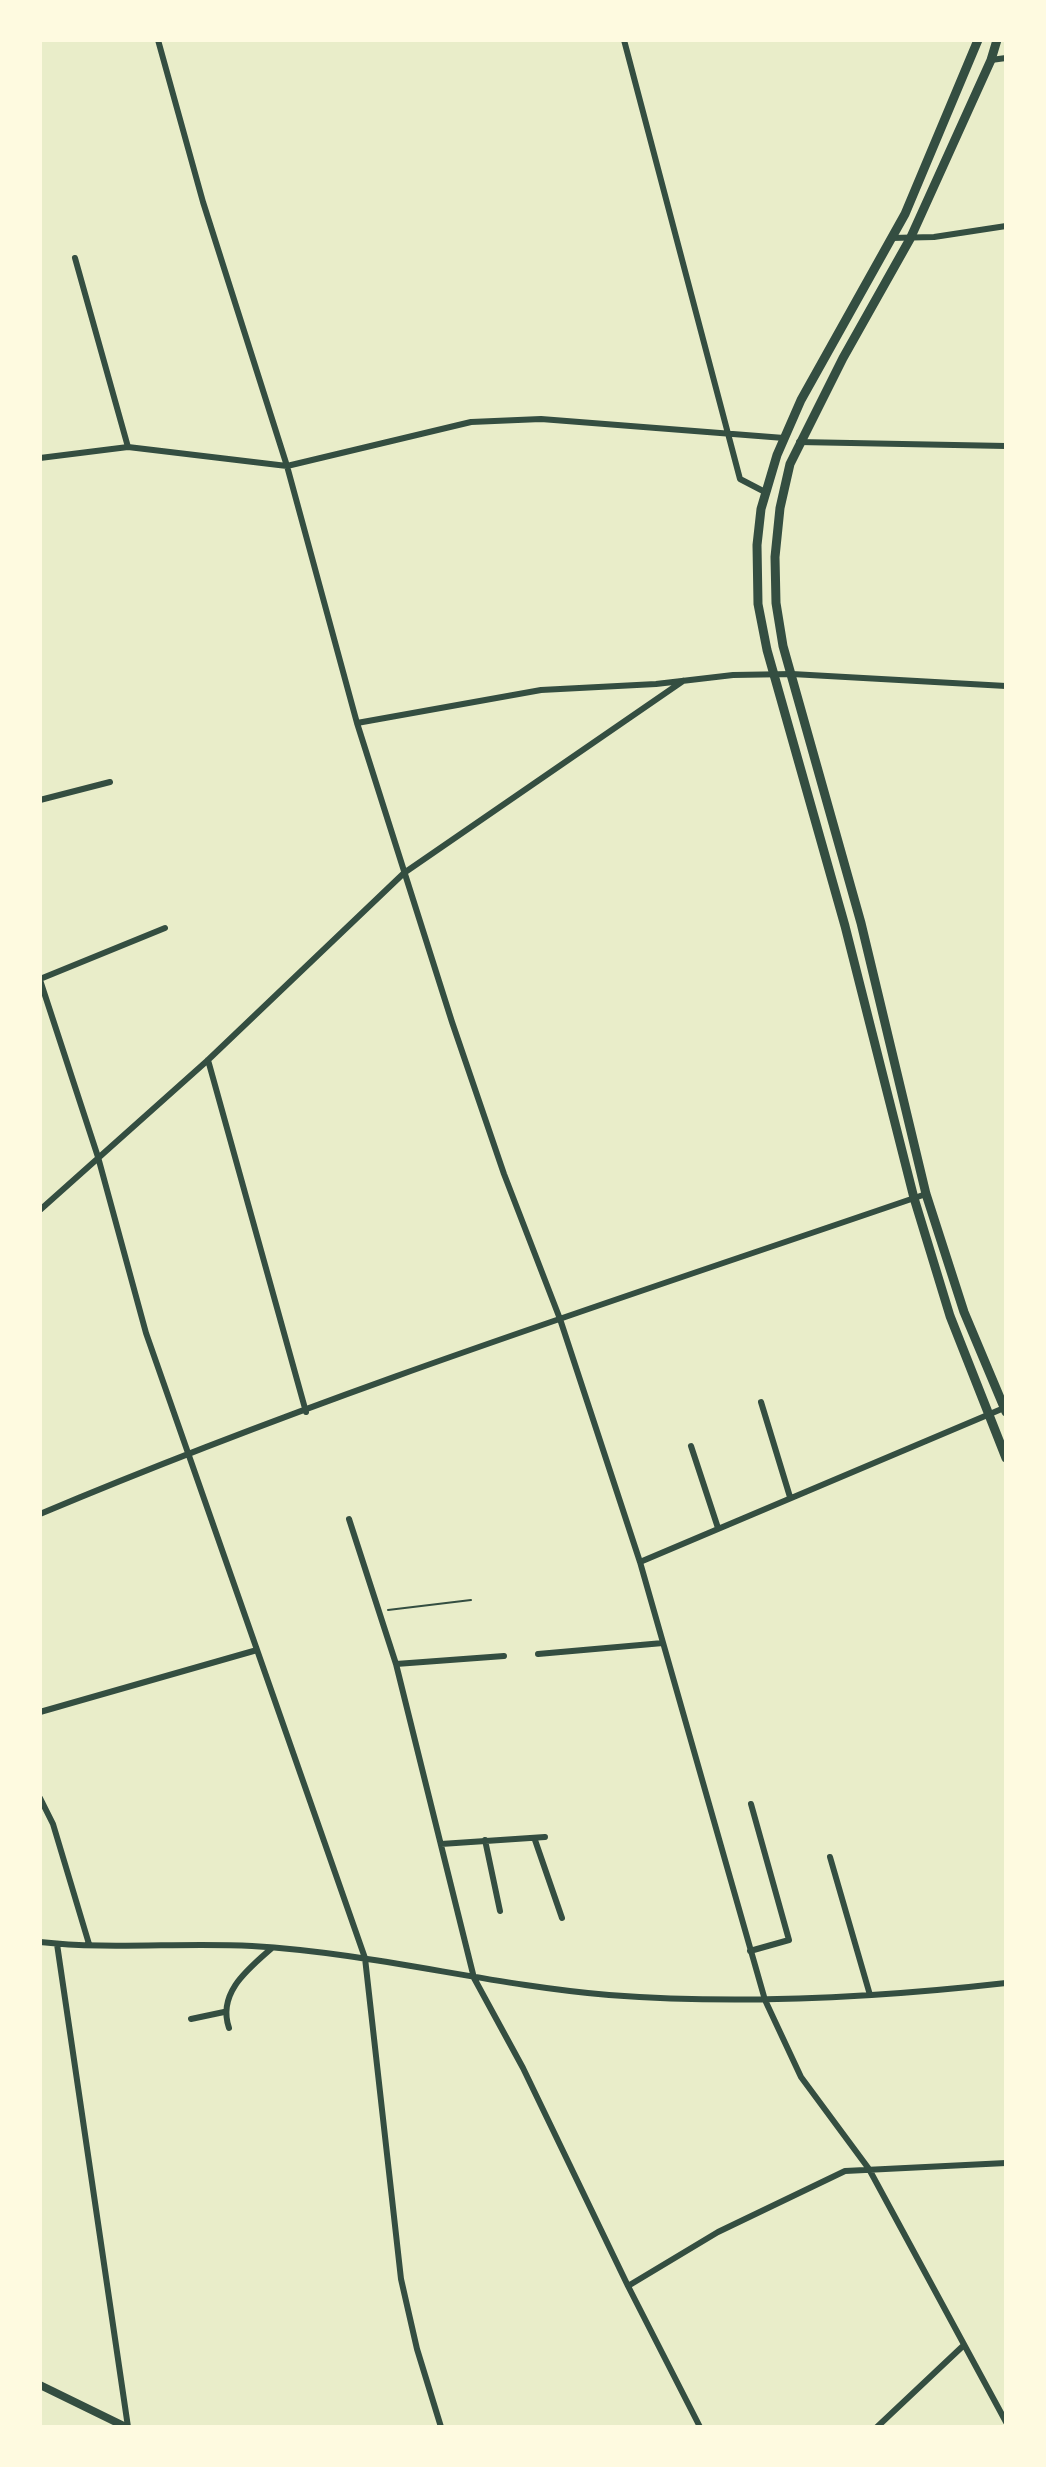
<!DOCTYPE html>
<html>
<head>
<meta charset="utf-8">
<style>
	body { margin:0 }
	#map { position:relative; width:1046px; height:2467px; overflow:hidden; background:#e9edc9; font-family:Jost,sans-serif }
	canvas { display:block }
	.frame { position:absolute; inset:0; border:42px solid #fefae0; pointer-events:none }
</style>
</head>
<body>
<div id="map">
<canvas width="1046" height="2467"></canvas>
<div class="frame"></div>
</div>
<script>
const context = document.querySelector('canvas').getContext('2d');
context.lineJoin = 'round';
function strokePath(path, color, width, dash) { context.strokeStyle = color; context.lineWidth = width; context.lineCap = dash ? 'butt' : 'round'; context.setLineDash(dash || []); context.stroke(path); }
strokePath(new Path2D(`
	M388 1610 471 1600`), '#344e41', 2);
strokePath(new Path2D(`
	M158 40 203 202 287 466 357 723 452 1022 504 1174 560 1319 640 1562 765 2000 801 2077 869 2169 1006 2422
	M624 40 740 479 765 492
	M991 60 1006 58
	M891 238 934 237 1006 226
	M75 258 128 447
	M799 442 1006 446
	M40 458 128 447 287 466 471 422 541 419 784 438
	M357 723 541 690 656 684 733 675 792 674 1006 686
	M40 800 110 782
	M40 979 165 928
	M40 980 98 1157 146 1333 365 1958 401 2279 417 2349 441 2427
	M208 1060 306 1412
	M40 1210 208 1060 404 873 683 681
	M761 1402 790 1497
	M691 1446 718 1528
	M40 1514C329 1392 629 1296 926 1194
	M349 1519 396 1664 474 1978 523 2068 628 2286 700 2427
	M640 1562 1004 1408
	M538 1654 663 1643
	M396 1664 504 1656
	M40 1712 257 1650
	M40 1798 53 1824 89 1944
	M485 1840 500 1911
	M535 1840 562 1918
	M441 1844 545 1837
	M830 1857 870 1995
	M40 1942C110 1950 182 1942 252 1946 373 1953 489 1985 609 1995 741 2005 874 1998 1006 1983
	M57 1944 128 2427
	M750 1951 789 1940 751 1804
	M191 2019 224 2012
	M229 2028C217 1993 248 1969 272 1948
	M628 2286 718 2232 845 2171 1006 2163
	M877 2427 964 2345`), '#344e41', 6);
strokePath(new Path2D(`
	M40 2385 126 2427`), '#344e41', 8);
strokePath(new Path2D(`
	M978 40 905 214 801 400 777 455 761 509 757 545 758 604 767 650 845 926 914 1198 950 1316 1006 1458
	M997 40 991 60 910 239 843 358 790 464 780 508 775 557 776 603 783 646 861 923 926 1194 964 1312 1006 1412`), '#344e41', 9);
</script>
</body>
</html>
